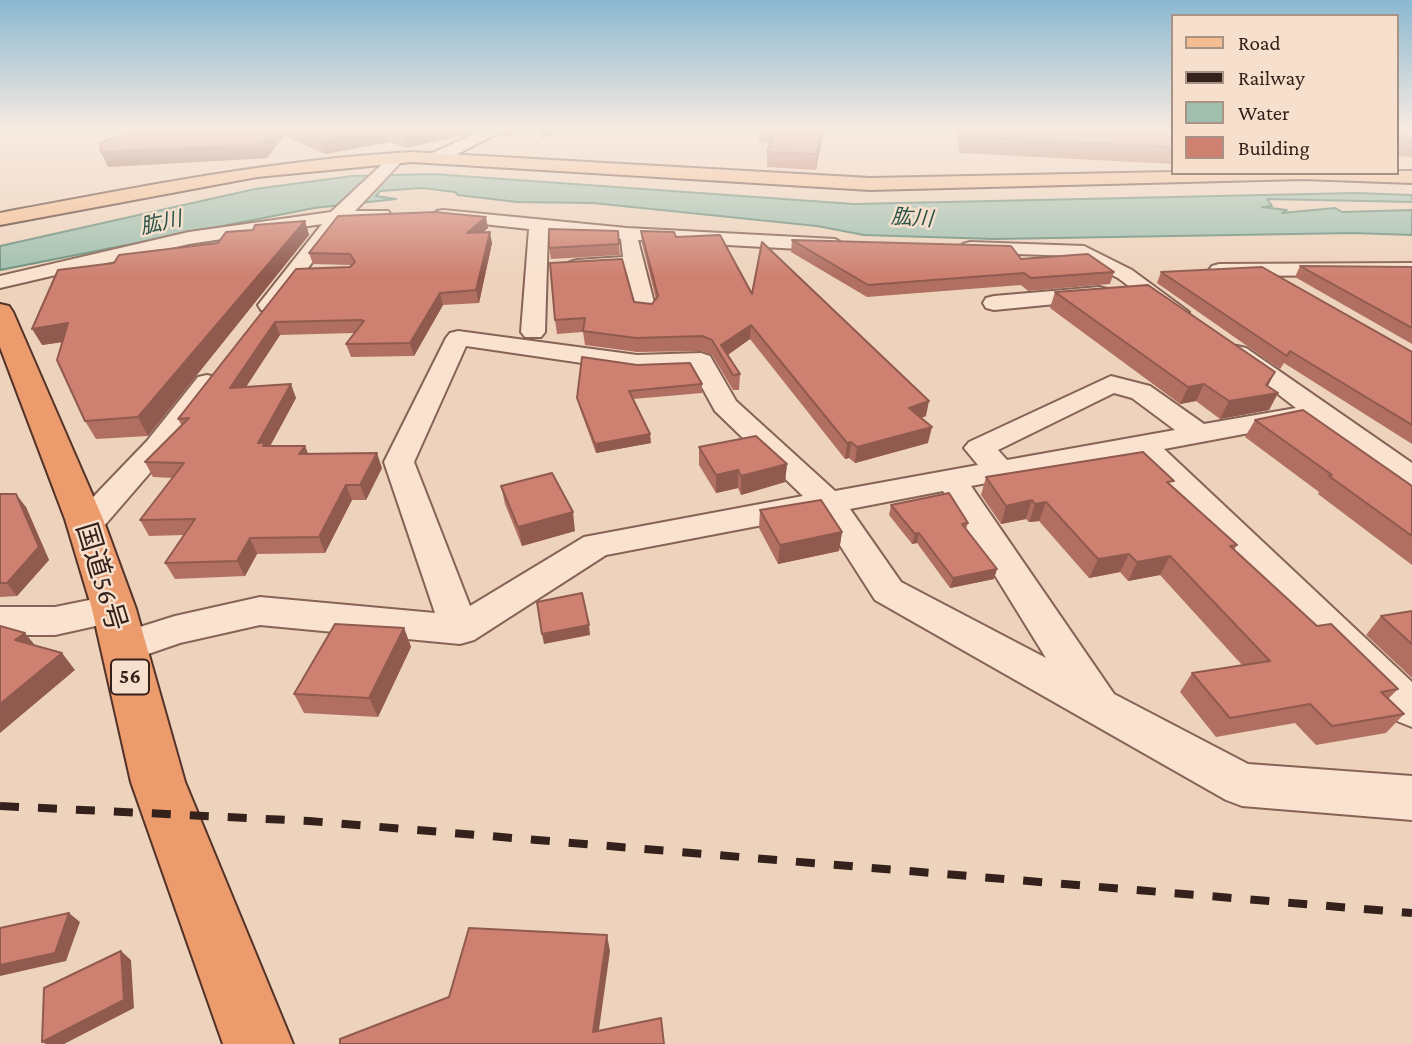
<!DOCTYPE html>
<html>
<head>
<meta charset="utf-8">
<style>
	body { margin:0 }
	#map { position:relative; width:1412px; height:1044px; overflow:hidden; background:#eed3bc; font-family:"Crimson Pro",serif }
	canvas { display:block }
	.legend { position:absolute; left:1171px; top:14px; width:228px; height:161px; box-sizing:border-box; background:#f6dfcc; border:2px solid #a99385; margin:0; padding:9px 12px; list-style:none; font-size:21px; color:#35211b }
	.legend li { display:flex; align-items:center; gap:14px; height:35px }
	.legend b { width:35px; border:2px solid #a99385 }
</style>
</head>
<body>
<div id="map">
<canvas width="1412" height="1044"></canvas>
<ul class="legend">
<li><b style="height:9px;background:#f4bd91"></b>Road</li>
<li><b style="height:9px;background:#35211b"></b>Railway</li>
<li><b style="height:19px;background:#a0bfae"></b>Water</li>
<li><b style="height:19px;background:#ce8171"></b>Building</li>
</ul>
</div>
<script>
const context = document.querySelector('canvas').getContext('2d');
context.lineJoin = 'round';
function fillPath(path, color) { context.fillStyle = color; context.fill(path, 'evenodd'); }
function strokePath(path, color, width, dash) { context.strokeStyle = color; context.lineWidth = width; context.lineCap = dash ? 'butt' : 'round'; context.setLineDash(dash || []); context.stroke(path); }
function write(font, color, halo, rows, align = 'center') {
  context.font = font + ' "Crimson Pro","Noto Sans JP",serif'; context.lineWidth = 5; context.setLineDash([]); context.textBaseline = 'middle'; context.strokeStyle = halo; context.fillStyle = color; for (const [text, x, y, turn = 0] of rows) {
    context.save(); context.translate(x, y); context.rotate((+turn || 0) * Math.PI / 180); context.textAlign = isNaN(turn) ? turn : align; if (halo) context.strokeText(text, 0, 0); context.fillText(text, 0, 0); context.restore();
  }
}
const water = new Path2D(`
	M433 174 854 204 1355 193 1412 195V202L1267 199 1272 206 1262 207 1287 210 1282 213 1335 208 1342 212 1412 210V235L1353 233 994 239 864 235 817 226 593 203 517 202 458 195 455 192 422 188 380 191 376 196 396 199 314 208 0 270V246L255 189 352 176Z`);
fillPath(water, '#a0bfae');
strokePath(water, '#688d7a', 2);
const minor = new Path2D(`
	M397 154 404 158 402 161 355 211H388L391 215 388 219 342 222 277 310H261L258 305 322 224 189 244 0 288V276L189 232 331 212 392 155Z
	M443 210 627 228 835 239 845 245 835 251 638 240 656 310 653 315H637L634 310 625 269 577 272 570 270 567 266 570 262 577 260 623 257 621 239 548 231 545 332 541 337H525L521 332 529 229 437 219 434 215 437 211Z
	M970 242 1084 246 1132 270 1189 312 1186 317H1170L1118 278 1073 256 963 252 960 248 963 244Z
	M1412 263V275L1219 276 1212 274 1209 270 1212 266 1219 264Z
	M1099 287 1107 289 1110 294 1107 299 994 310 986 308 983 303 986 298 994 296Z
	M458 331 637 355 701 353 710 356 736 401 835 491 978 465 964 448 969 442 1111 376 1150 386 1204 424 1296 408 1225 353 1228 348 1237 346 1246 348 1412 463V486L1401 484 1310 417 1307 422 1297 424 1164 449 1412 682V727L1397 721 1135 455 971 486 1114 694 1248 764 1412 776V820L1242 806 1226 800 875 600 820 514 606 555 474 640 460 644 260 625 180 643 122 663 108 659 102 648 108 637 175 616 260 597 435 613 384 462 446 338 450 333ZM466 346 637 371 692 369 715 411 803 496 584 537 470 606 414 462ZM1114 393 1132 398 1175 430 1007 460 998 450ZM943 491 1046 658 901 582 850 509Z
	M207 375 216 377 220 383 167 453 98 533 86 536 74 533 69 525 74 517 147 441 198 377Z
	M114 595 127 599 133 609 127 619 55 635H0V607H55Z`);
const secondary = new Path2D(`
	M485 129H506L442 162 436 163 427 158 430 154Z`);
const primary = new Path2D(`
	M412 152 870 178 1172 172 1396 173V171H1412V183L1303 179 870 190 412 162 257 177 0 225V213C137 187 273 160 412 152Z`);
const trunk = new Path2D(`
	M0 304 9 306 13 312 103 519 136 609 185 782 293 1044H223L131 782 92 609 65 519 0 347Z`);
strokePath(minor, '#866355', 4);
strokePath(secondary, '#684539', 4);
strokePath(primary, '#53332a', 4);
strokePath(trunk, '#53332a', 4);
fillPath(minor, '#f9e2cf');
fillPath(secondary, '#f9e2cf');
fillPath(primary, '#f4bd91');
fillPath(trunk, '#eb9b6c');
strokePath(new Path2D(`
	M0 806 309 821 1412 913`), '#35211b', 8, [19, 19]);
fillPath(new Path2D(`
	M139 129H478L471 133 406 148 390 142 325 154 284 136 267 158 108 167Z
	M500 129H515L514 136 501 135Z
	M760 129H824L816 170 767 167V152L770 144 759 143Z
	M955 129H1172V164L960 153Z
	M1396 129H1412V157L1396 156Z
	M305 221 309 235 148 436 96 439 85 421 62 342 42 345 114 263 218 243 253 230Z
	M488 228 483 232 492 243 479 303 443 305 414 356 351 357 346 344 354 333 280 335 246 387 296 398 270 446H305L308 454 382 468 366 500H352L325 553 257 554 245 576 175 579 165 563 184 535 149 536 140 520 173 478 153 477 145 462 182 426 178 419 296 269 350 267 351 265 313 264 309 253Z
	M618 231 620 255 551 259 549 248Z
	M641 231 676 237 752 294 926 416 921 418 928 443 855 463 849 458 845 459 750 339 728 355 740 374 739 390H733L712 355 702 351 637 352 585 345 583 332 557 334 555 320 634 302 652 304 656 299 642 243Z
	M792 240 1021 259 1114 272 1110 284 1028 291 1021 285 867 297 791 252Z
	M1300 266 1412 267V344L1295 277Z
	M1161 272 1412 352V444L1284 363 1280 369 1157 283Z
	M1055 292 1275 372 1268 386 1278 393 1269 410 1220 419 1196 401 1180 404 1050 308Z
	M582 357 702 384V393L633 399 651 443 596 453 579 406 577 398Z
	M1255 420 1412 486V565L1318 494 1319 492 1245 437Z
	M699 447 787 464 785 482 741 495 738 488 716 493 699 465Z
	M986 477 1172 486 1237 545 1234 550 1317 626 1398 689 1388 699 1404 714 1386 733 1316 745 1295 723 1216 737 1180 692 1192 673 1242 665 1160 575 1128 581 1120 572 1089 578 1039 521 1029 522 1026 519 1001 524 981 495Z
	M501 486 575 531 522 546 505 504Z
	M0 494 26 507 49 560 17 596 0 597Z
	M891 505 968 523 966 529 994 579 950 588 917 543 912 544 889 515Z
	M760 510 842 532 839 551 778 564 759 528Z
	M1412 611V678L1366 635 1381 616Z
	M404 628 411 647 378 717 304 713 294 694Z`), '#b16f61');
fillPath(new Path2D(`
	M5 129H100L8 134Z
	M274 129H282L284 136 267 158 108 167 101 152Z
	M382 129H387L390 142 325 154 321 140Z
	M423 129H478L471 133 406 148 403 134Z
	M543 129H558L542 139 541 131Z
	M822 129H824L816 170 817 154Z
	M486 217 488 228 469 245 467 233Z
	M305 221 309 235 148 436 138 417Z
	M490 232 492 243 479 303 476 290Z
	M440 293 443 305 414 356 410 343Z
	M275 322 280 335 236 402 230 388Z
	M68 323 77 340 42 345 32 329Z
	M751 325 750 339 723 358 721 345Z
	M1275 372 1266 389 1278 393 1269 410 1220 419 1229 401 1266 385Z
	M291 384 296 398 268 450 258 443Z
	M1204 384 1196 401 1180 404 1188 387Z
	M929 401 926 416 906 424 909 408Z
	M932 427 928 443 855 463 857 447Z
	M650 434 651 443 596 453 595 444Z
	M851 442 849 458 845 459 847 443Z
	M305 446 311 461 299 454Z
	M377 453 382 468 366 500 360 485Z
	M787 464 785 482 741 495V476Z
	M738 470V488L716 493V475Z
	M346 485 352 500 325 553 319 537Z
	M16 494 26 507 49 560 17 596 7 583Z
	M1032 500 1026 519 1001 524 1006 506Z
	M1046 502 1039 521 1029 522 1035 504Z
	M573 512 575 531 522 546 518 527Z
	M842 532 839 551 778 564 780 545Z
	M919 533 917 543 912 544 915 534Z
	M250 538 257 554 245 576 237 561Z
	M1129 554 1120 572 1089 578 1098 559Z
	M1170 556 1160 575 1128 581 1137 562Z
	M997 569 994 579 950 588 953 578Z
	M589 625 590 635 544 644 542 634Z
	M404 628 411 647 378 717 369 698Z
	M25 633 38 649 15 640Z
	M62 653 75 670 0 733V704Z
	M69 913 80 922 66 961 0 976V965Z
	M607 935 610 951 597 1044 593 1032Z
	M121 951 131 960 134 1008 64 1044H46L42 1042Z`), '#905a4f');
const building = new Path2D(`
	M139 129H274L262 144 101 152 100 143Z
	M296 129H382L321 140Z
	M389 129H423L403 134Z
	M768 129H822L817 154 767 152 776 130Z
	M961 129H1172V147L963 137Z
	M1396 129H1412V140L1396 139Z
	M435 212 486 217 467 233 490 232 476 290 440 293 410 343 346 344 364 321 361 320 275 322 230 388 291 384 258 443H265L263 446H305L299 454 377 453 360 485H346L319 537 250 538 237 561 165 563 195 519 140 520 184 463 145 462 189 418 178 419 296 269 350 267 355 262 350 254 309 253 338 216Z
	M305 221 138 417 85 421 57 360 68 323 32 329 58 270 114 263 119 255 218 243 226 232 253 230 255 225Z
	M549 229 618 231 619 244 549 248Z
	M641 231 674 232 676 237 720 235 752 294 762 242 929 401 909 408 932 427 857 447 851 442 847 443 751 325 721 345 740 374 733 375 712 340 702 336 636 338 583 331 585 318 555 320 550 263 622 259 634 302 652 304 658 296Z
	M792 240 1011 246 1021 259 1088 254 1114 272 1031 278 1024 273 868 285Z
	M1300 266 1412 267V328Z
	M1262 267 1412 352V425L1290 351 1287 356 1161 272Z
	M1148 285 1275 372 1266 385 1278 393 1229 401 1204 384 1188 387 1055 292Z
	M582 357 637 365 690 363 702 384 629 391 650 434 595 444 577 398Z
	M1303 410 1412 486V536L1329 476 1332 475 1255 420Z
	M756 436 787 464 741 476 738 470 716 475 699 447Z
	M1143 452 1174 481 1167 482 1237 545 1230 546 1317 626 1331 624 1398 689 1381 692 1404 714 1332 726 1310 704 1230 718 1192 673 1270 661 1170 556 1137 562 1129 554 1098 559 1046 502 1035 504 1032 500 1006 506 986 477Z
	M552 473 573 512 518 527 501 486Z
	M949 493 968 523 962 524 997 569 953 578 919 533 915 534 891 505Z
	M0 494H16L39 547 7 583H0Z
	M821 500 842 532 780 545 760 510Z
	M582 593 589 625 542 634 537 602Z
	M1412 611V644L1381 616Z
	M335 624 404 628 369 698 294 694Z
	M0 626 25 633 15 640 62 653 0 704Z
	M69 913 55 953 0 965V928Z
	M469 928 607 935 593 1032 661 1018 664 1044H340V1039L449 997Z
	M121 951 124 1000 42 1042 44 988Z`);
fillPath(building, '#ce8171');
strokePath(building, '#905a4f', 2);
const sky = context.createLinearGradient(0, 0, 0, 276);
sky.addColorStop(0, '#8bb8d1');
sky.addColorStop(0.47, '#f7ebe1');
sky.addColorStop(1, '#f7ebe100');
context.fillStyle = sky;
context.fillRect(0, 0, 1412, 276);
write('italic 21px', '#295548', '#f6dfcc', [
	["肱川",912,218,4],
	["肱川",161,223,-12]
]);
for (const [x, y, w] of [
	[130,677,38]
]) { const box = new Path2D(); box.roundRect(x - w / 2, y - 17.5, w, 35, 5); context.fillStyle = '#f6dfcc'; context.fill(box); strokePath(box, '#35211b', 2); }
write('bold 21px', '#35211b', null, [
	["56",130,677]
]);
write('28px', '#35211b', '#f6dfcc', [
	["国道56号",101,577,73]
]);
</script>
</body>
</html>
